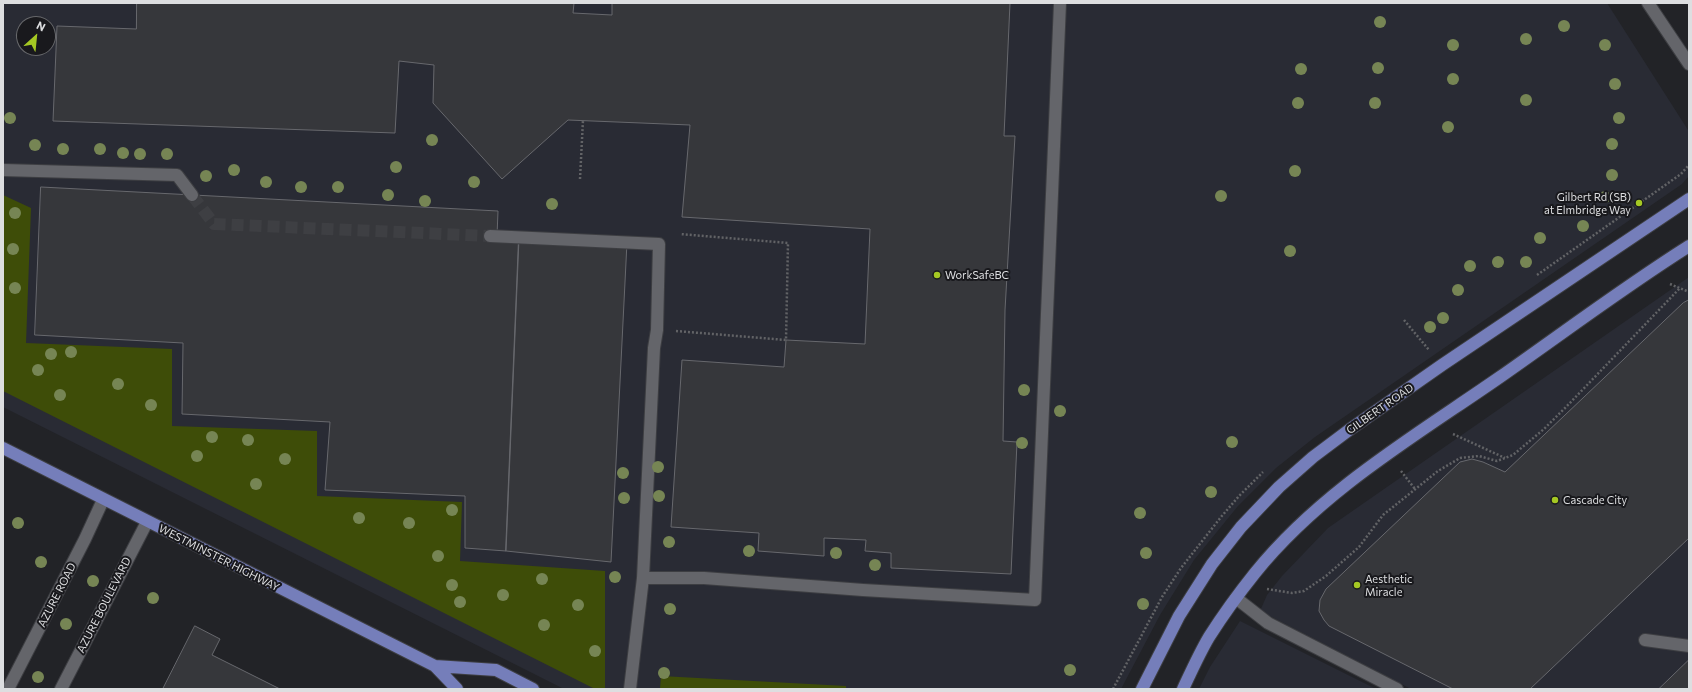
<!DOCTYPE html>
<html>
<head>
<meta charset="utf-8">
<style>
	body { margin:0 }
	#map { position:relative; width:1692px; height:692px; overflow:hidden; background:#222327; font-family:Commissioner,sans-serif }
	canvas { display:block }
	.frame { position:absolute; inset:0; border:4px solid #dddee0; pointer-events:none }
	.north { position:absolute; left:16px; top:16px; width:40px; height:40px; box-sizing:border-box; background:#19191d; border:1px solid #67686b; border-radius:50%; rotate:27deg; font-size:11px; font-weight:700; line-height:16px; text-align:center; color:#dddee0 }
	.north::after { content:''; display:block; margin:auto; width:14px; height:18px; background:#a5c823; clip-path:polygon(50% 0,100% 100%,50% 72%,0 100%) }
</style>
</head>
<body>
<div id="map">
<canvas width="1692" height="692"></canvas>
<div class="frame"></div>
<div class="north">N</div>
</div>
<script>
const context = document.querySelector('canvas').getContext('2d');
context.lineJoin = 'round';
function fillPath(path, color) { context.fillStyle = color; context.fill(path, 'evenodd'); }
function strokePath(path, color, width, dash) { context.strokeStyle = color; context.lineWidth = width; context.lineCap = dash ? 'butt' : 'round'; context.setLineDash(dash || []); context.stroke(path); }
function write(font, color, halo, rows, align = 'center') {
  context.font = font + ' Commissioner,sans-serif'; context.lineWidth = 4; context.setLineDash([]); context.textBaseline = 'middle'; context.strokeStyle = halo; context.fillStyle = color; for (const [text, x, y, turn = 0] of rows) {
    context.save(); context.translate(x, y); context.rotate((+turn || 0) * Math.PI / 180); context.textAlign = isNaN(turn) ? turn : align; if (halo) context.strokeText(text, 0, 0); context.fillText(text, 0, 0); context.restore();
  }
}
fillPath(new Path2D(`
	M3 3H1607L1688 130 1689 176 1682 184 1315 437 1276 468 1238 506 1194 560 1160 615 1121 689H564L3 407ZM24 24H48V48H24Z
	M1689 277V689H1411L1260 611 1267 595 1282 576 1328 528Z
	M1240 621 1376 689H1199L1210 667Z`), '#292b34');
fillPath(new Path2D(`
	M3 195 31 208 26 343 172 349V426L317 431V496L462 502 460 561 605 571V689H595L3 391Z
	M661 676 846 686V689H660Z`), '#3e4d08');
const building = new Path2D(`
	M137 3H574L573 13 612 15V3H1010L1004 136H1015L1005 310 1003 441 1017 442 1011 574 891 568V553L865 551 866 540 824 538V556L758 551 759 533 671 527 682 360 784 367 786 340 865 344 870 229 682 217 690 125 568 120 502 179 433 103 434 65 399 61 395 133 53 121 57 26 136 29Z
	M41 187 498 211 497 236 519 238 506 551 465 548V496L325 490 330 422 182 414 183 343 35 335Z
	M519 238 627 242 611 562 506 551Z
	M1689 300V538L1530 689H1453L1329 626 1324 620 1319 611 1320 600 1326 589 1460 462 1472 459 1483 462 1505 472 1683 303Z
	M195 626 220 639 212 655 280 689H163Z
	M1689 660V689H1659Z`);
fillPath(building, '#36373b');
strokePath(building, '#67686d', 1);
strokePath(new Path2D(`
	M192 195 214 224 490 236`), '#3e3f43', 12, [12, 6]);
const minor = new Path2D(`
	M1648 3 1689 64
	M3 170 177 175 192 195
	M490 236 659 244 657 330 654 348 643 578 630 689
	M643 578H704L863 590 1035 600 1060 3
	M1236 598 1268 623 1397 689
	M1645 640 1689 646
	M8 689 85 539 103 500
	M61 689 147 522`);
const major = new Path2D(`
	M3 448 435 666 457 689
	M435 666 496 670 533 689
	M1142 689 1179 616 1212 564 1241 527 1279 487 1313 457 1349 430 1442 365 1689 199
	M1183 689C1191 672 1199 654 1209 637 1223 615 1239 593 1255 573 1321 491 1415 436 1500 377 1563 333 1624 287 1689 246`);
strokePath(minor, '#3d3e42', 14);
strokePath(major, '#3d3e42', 14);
strokePath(new Path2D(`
	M580 179 583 120
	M1537 275 1681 174 1689 165
	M1670 284 1689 292
	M1404 320 1429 350
	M676 331 786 340 788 243 680 234
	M1453 434 1505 458
	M1401 471 1415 489
	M1267 589 1292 593 1304 591 1326 576 1359 547 1383 515 1438 471 1460 458 1479 456 1497 461 1513 455 1544 429 1567 406 1680 288
	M1113 689 1162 597 1181 568 1221 517 1239 496 1263 472`), '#626366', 2.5, [2, 2]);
strokePath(minor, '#64656a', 12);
strokePath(major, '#757eba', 12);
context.fillStyle = '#768554';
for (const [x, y] of [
	[1380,22],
	[1564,26],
	[1526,39],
	[1453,45],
	[1605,45],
	[1378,68],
	[1301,69],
	[1453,79],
	[1615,84],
	[1526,100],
	[1298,103],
	[1375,103],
	[10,118],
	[1619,118],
	[1448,127],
	[432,140],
	[1612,144],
	[35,145],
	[63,149],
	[100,149],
	[123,153],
	[140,154],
	[167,154],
	[396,167],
	[234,170],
	[1295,171],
	[1612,175],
	[206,176],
	[266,182],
	[474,182],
	[301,187],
	[338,187],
	[388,195],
	[1221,196],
	[1605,197],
	[425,201],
	[552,204],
	[15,213],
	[1583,226],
	[1540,238],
	[13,249],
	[1290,251],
	[1498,262],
	[1526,262],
	[1470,266],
	[15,288],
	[1458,290],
	[1443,318],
	[1430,327],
	[71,352],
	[51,354],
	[38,370],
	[118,384],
	[1024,390],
	[60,395],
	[151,405],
	[1060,411],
	[212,437],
	[248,440],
	[1232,442],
	[1022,443],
	[197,456],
	[285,459],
	[658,467],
	[623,473],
	[256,484],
	[1211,492],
	[659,496],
	[624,498],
	[452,510],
	[1140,513],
	[359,518],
	[18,523],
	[409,523],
	[669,542],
	[749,551],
	[836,553],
	[1146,553],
	[438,556],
	[41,562],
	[875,565],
	[615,577],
	[542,579],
	[93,581],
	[452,585],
	[503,595],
	[153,598],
	[460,602],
	[1143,604],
	[578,605],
	[670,609],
	[66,624],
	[544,625],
	[595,651],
	[1070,670],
	[664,673],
	[38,677]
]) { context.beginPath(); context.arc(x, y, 6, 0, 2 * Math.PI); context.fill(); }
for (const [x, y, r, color] of [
	[1639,203,4,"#a5c823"],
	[937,275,4,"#a5c823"],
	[1555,500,4,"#a5c823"],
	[1357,585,4,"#a5c823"]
]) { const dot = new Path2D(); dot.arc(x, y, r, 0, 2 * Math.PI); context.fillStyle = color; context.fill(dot); strokePath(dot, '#19191d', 1.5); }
write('11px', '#dddee0', '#19191d', [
	["Gilbert Rd (SB)",1631,197,"right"],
	["at Elmbridge Way",1631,210,"right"],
	["WorkSafeBC",945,275],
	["Cascade City",1563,500],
	["Aesthetic",1365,579],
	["Miracle",1365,592]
], 'left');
write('11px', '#dddee0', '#19191d', [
	["GILBERT ROAD",1380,409,-35],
	["WESTMINSTER HIGHWAY",219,558,27],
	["AZURE ROAD",57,595,-63],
	["AZURE BOULEVARD",104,605,-63]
]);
</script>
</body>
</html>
